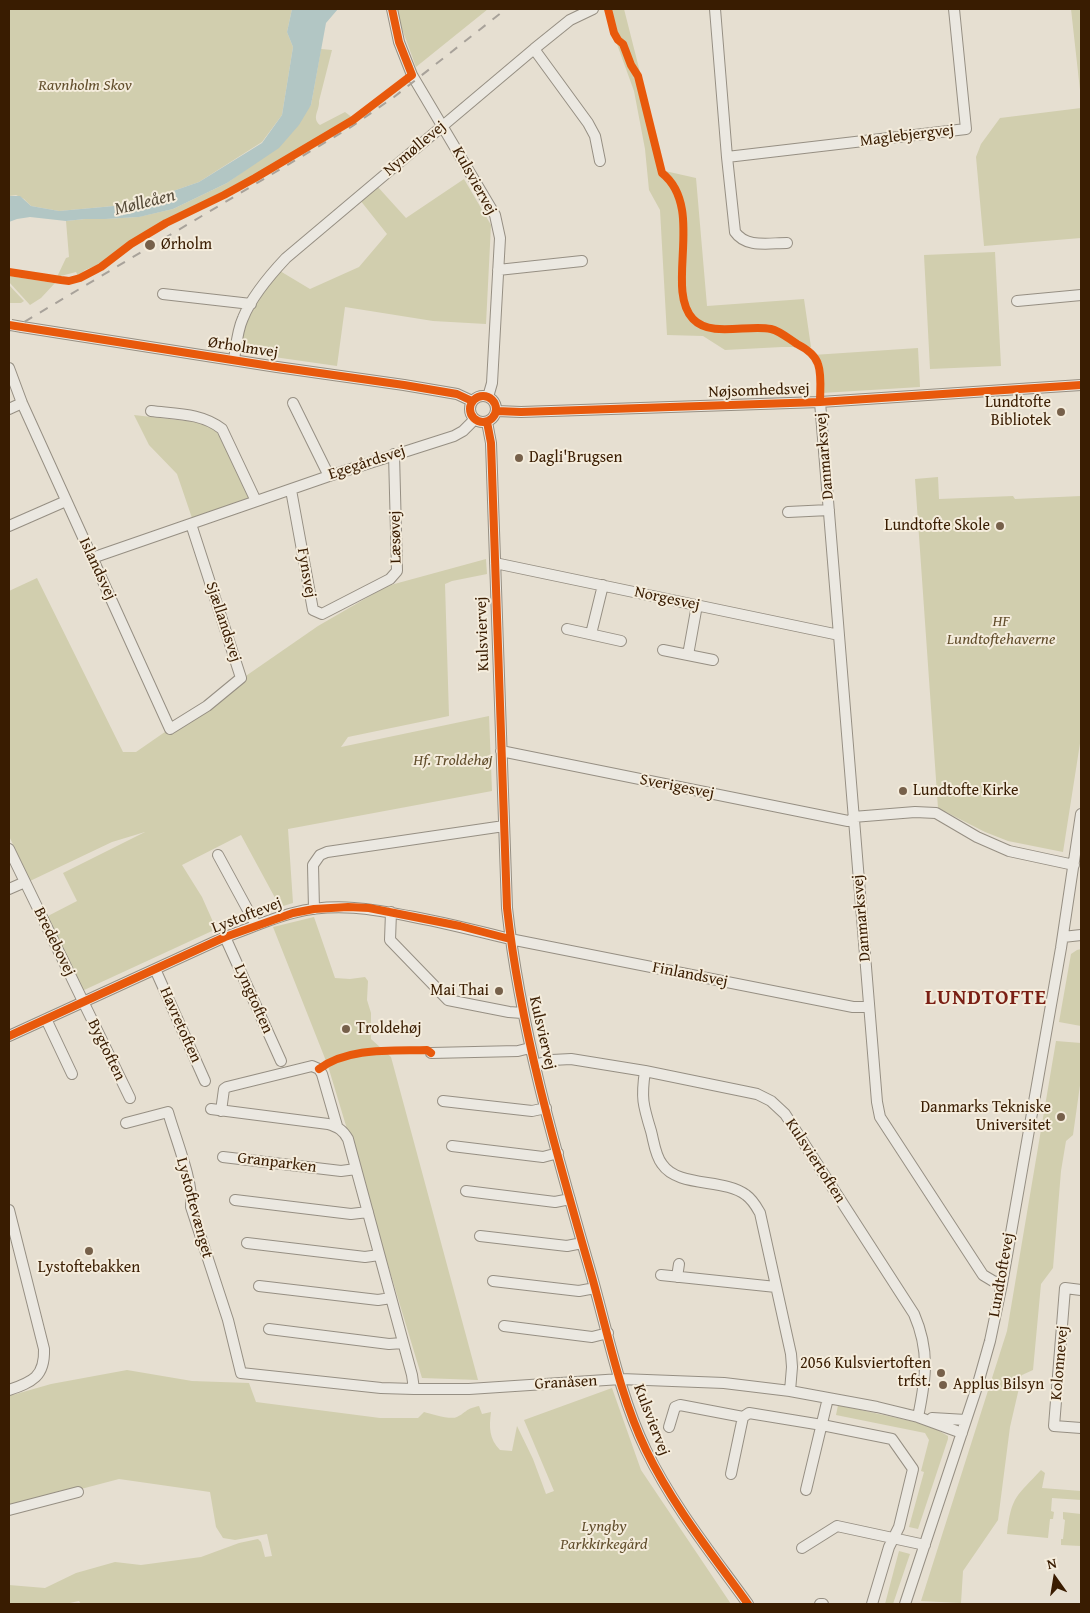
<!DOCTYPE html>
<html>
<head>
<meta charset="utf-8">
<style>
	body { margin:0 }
	#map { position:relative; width:1090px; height:1613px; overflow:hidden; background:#e6dfd1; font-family:"Gentium Book Plus",serif }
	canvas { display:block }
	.frame { position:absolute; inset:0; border:10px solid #391c01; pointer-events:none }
	.north { position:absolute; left:1030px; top:1553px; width:50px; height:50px; -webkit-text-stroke:4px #f4ecdc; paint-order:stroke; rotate:347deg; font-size:14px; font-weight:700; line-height:20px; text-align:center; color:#391c01 }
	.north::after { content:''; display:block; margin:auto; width:18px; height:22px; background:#391c01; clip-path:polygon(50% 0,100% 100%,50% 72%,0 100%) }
</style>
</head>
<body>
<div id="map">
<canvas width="1090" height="1613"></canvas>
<div class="frame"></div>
<div class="north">N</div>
</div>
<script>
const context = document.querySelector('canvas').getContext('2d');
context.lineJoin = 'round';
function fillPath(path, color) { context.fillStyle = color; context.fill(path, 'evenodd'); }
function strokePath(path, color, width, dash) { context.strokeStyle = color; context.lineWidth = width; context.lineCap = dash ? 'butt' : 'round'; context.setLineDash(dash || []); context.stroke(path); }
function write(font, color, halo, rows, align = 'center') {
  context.font = font + ' "Gentium Book Plus",serif'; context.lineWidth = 4; context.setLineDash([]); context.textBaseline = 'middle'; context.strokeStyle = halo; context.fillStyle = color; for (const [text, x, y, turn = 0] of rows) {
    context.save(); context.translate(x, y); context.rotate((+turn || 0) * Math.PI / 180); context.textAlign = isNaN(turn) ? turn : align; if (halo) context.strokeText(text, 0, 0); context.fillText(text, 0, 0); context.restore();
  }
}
fillPath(new Path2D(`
	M9 9H292L287 32 293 47 282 115 262 142 199 182 156 197 125 205 59 211 31 206 24 199 16 195 9 196Z
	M397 9H488L416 67 398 18Z
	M624 9 665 171 696 178 707 306 804 299 811 347H782L725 350 703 336 667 335 660 210 649 190 645 149 634 91 605 11Z
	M1071 9H1081V99Z
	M321 49 332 50 319 101C320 110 311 118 320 125L345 112 353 118 232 190 174 217 137 239 103 263 85 270 78 276 76 272 57 277 66 258 69 257 66 221 85 219H105L138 217 173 209 227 183 248 168 311 105Z
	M1081 108V238L984 246 976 157 981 144 1000 118Z
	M464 179 491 225 486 324 433 321 345 307 337 366 246 353 241 350C240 321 264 293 280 271L310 289 359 267 387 234 360 200 377 186 406 218Z
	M995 252 1001 366 930 369 924 255Z
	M9 276 54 283H55L41 298 30 305 9 282Z
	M9 285 24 301 21 303H9Z
	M918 348 920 387 822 393 813 355Z
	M134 415 204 423 212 427 219 435 250 498 192 518 177 474 149 445Z
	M938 477 939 499 1013 496 1015 499 1081 496V737L1063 852 1008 841 985 832 938 808 915 479Z
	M486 559 487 574 452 581 445 584 449 716 348 737 341 747 489 716 492 791 288 829 293 903 280 907 241 835 182 865 202 897 214 924 212 931 82 991 46 917 77 901 63 873 145 832 112 842 30 881 9 836V591L37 578 123 752H136L318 626 387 586Z
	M314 917 335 978 350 979 365 977 368 981 367 1000 371 1013V1039L391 1057 478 1380 422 1378 328 1066 273 927Z
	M1081 949V1026L1059 1022 1071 954 1077 950Z
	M1056 1041 1081 1043V1078L1073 1135 1066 1141 1061 1171 1053 1268 1041 1284 1033 1370 1022 1375 1010 1427 998 1520 963 1571 961 1603 921 1601 1007 1331Z
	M127 1370 192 1381 249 1383 256 1402 380 1418H418L424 1412C431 1414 451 1420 457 1417 467 1412 465 1409 479 1406L482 1414 491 1412C489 1427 489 1439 500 1450L512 1451 517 1426 533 1459 546 1494 554 1491 524 1420 612 1388 641 1470 731 1604H81L79 1601 65 1604H9V1585L45 1588 76 1573 115 1562 141 1565 201 1557 239 1543 258 1539 261 1542 265 1557 272 1556 267 1534 235 1540 223 1538 216 1527 210 1492 119 1479 9 1508V1396L51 1384Z
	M838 1405 929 1425 948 1436V1439L918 1529 909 1527 924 1472 921 1471 929 1440 925 1433 836 1415Z
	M1041 1470 1045 1473 1042 1488 1081 1491V1500L1052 1498 1051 1511 1054 1512 1053 1519H1050L1048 1538 1007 1534C1011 1496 1017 1496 1041 1470Z
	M1063 1512 1081 1514V1546L1061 1545V1539H1063L1065 1520 1063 1519Z
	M899 1551 910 1554 893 1604H885Z`), '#d1ceae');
fillPath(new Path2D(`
	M292 9H338L326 23 311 105 299 125 279 148 227 183 173 209 139 217 105 219H85L66 221 30 217 17 219 9 222V196H20L31 206 59 211 125 205 156 197 199 182 262 143 282 115 293 47 287 32Z`), '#b2c6c4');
const minor = new Path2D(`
	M392 9 399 42 412 75 495 215 500 238 492 383 488 397
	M715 9 727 157 966 129 954 9
	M534 49 588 123 595 136 600 161
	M727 157 735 232C746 248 768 243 787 243
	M498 270 582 261
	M163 294 251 304
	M1017 301 1081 295
	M22 327 277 367 404 385 457 394 472 401
	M234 360C236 347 237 331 243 318 252 296 270 275 286 258L534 49 570 20 593 9
	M9 368 22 403 170 729 207 706 241 678 191 524
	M470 409a13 13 0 1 1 26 0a13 13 0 1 1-26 0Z
	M820 402 877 1102 880 1117 983 1275 993 1281 1002 1284
	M293 403 329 476
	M9 409 22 403
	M151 411C176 414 202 413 222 429L256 501
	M497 411 521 412 820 402 1081 385
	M487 422 491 443 507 908C521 1034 557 1155 592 1277 608 1334 620 1396 646 1450 673 1506 712 1554 748 1604
	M291 490 313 610 322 614 390 579 397 571 394 454
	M788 512 829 510
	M9 526 66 501
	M92 558 329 476 454 436 463 431 474 420
	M495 563 839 635
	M567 629 621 641
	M591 634 603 585
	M663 650 713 660
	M688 655 697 605
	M501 751 848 821H854
	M853 817 915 812 936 813 977 837 1009 851 1074 865
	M9 849 130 1098
	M218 855 256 925
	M9 889 25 882
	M314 909 313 865 320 855 327 852 504 826
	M391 912 390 940 448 1000 509 1012 522 1013
	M225 937 281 1061
	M1063 937 1081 935
	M155 969 205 1081
	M46 1019 72 1074
	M9 1036 225 937C248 929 270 919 293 913 335 902 373 909 414 917 446 923 478 931 510 939L853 1007H869
	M431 1053 518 1051 530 1048
	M535 1065 552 1060 571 1059 645 1071 757 1094 771 1101 785 1114 914 1314C930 1351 926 1378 918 1417
	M645 1071C641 1098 643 1105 651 1131 654 1142 655 1155 662 1164 678 1188 724 1178 746 1195 753 1200 756 1206 760 1213L791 1354 792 1367 790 1391
	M443 1101 532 1111 546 1108
	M211 1109 328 1124C338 1127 343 1130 348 1139L412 1375 414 1389
	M221 1111 224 1089 227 1087 312 1066 319 1069 322 1074 337 1126
	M126 1123 168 1112C175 1137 194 1183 191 1207L228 1320 241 1373 381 1388 414 1389H469L621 1379 724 1383 790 1391 877 1407 918 1417 962 1433
	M452 1146 543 1157 558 1153
	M223 1157 341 1171 356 1169
	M466 1191 555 1202 570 1199
	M235 1200 351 1214 368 1212
	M9 1210 44 1349C45 1377 32 1382 9 1390
	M480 1236 567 1246 582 1243
	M247 1243 365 1257 379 1255
	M661 1275 776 1287
	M677 1277 679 1264
	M493 1281 579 1291 595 1288
	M259 1286 378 1300 391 1298
	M1081 1290 1065 1288 1054 1426 1081 1428
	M504 1326 592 1337 608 1333
	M269 1329 389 1344 403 1343
	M932 1418 966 1420
	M669 1427 675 1407 680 1405 743 1417 749 1413 822 1425 892 1439 913 1469 899 1527 889 1547 872 1604
	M731 1474 743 1417
	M806 1490 828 1398
	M9 1510 78 1492
	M802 1548 837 1526 925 1545
	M820 1604H823
	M905 1604 977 1387 990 1341 1002 1284 1061 948 1081 814`);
strokePath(minor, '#968f83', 12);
strokePath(minor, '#ebe8e1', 10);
strokePath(new Path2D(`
	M9 331 351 127 394 97 506 9`), '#a8a29a', 2, [9, 9]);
const minorBridge = new Path2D(`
	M11 325 22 327`);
strokePath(minorBridge, '#968f83', 12, []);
strokePath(minorBridge, '#ebe8e1', 10);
strokePath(new Path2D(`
	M608 9 614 33 618 40 623 44 631 65 638 76 662 173C706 208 664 288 693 319 711 338 748 324 771 329 780 331 789 339 797 344 805 348 815 355 818 364 822 375 820 391 820 402
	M9 272 61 280 69 281 80 278 101 267 131 244 166 223 224 195 255 178 353 120 412 75 399 42 392 9
	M9 325 277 367 404 385 457 394 472 401
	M470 409a13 13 0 1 1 26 0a13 13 0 1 1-26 0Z
	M497 411 521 412 820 402 1081 385
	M487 422 491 443 507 908C521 1034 557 1155 592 1277 608 1334 620 1396 646 1450 673 1506 712 1554 748 1604
	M9 1036 225 937 293 913 314 909 348 907 369 908 460 926 510 939
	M319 1069C348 1047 393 1051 427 1050L431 1053`), '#e8590c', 8);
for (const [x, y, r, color] of [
	[150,245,6,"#76604a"],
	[1061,412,5,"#76604a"],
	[519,458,5,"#76604a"],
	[1000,526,5,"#76604a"],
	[903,791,5,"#76604a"],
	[499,991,5,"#76604a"],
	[346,1029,5,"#76604a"],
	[1061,1117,5,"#76604a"],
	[89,1251,5,"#76604a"],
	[941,1373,5,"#76604a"],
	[943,1385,5,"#76604a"]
]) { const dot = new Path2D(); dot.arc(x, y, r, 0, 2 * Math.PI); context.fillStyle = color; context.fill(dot); strokePath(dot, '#f4ecdc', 2); }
write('italic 16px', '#624e2c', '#f4ecdc', [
	["Ravnholm Skov",85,86],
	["HF",1001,622],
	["Lundtoftehaverne",1001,640],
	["Hf. Troldehøj",453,761],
	["Lyngby",604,1527],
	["Parkkirkegård",604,1545]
]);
write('16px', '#391c01', '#f4ecdc', [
	["Maglebjergvej",907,136,-7],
	["Nymøllevej",415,149,-40],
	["Kulsviervej",474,181,61],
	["Ørholmvej",243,348,9],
	["Nøjsomhedsvej",759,391,-2],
	["Danmarksvej",825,456,-95],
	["Egegårdsvej",367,463,-18],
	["Læsøvej",396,537,-91],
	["Islandsvej",97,569,65],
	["Fynsvej",306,573,80],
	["Norgesvej",667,599,12],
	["Sjællandsvej",223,622,72],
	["Kulsviervej",483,634,-92],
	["Sverigesvej",677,787,11],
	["Lystoftevej",247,916,-21],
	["Danmarksvej",862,918,-95],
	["Bredebovej",54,942,64],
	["Finlandsvej",690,975,11],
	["Lyngtoften",253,999,66],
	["Havretoften",180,1025,66],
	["Kulsviervej",542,1033,77],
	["Bygtoften",106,1050,64],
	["Kulsviertoften",815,1161,57],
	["Granparken",277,1163,7],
	["Lystoftevænget",194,1208,75],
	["Lundtoftevej",1002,1275,-80],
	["Kolonnevej",1060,1363,-85],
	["Granåsen",566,1383,-3],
	["Kulsviervej",651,1420,69]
]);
write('16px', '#391c01', '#f4ecdc', [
	["Ørholm",161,245],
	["Lundtofte",1051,403,"right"],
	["Bibliotek",1051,421,"right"],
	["Dagli'Brugsen",529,458],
	["Lundtofte Skole",990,526,"right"],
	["Lundtofte Kirke",913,791],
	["Mai Thai",489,991,"right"],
	["Troldehøj",356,1029],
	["Danmarks Tekniske",1051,1108,"right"],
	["Universitet",1051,1126,"right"],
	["Lystoftebakken",89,1268,"center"],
	["2056 Kulsviertoften",931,1364,"right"],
	["trfst.",931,1382,"right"],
	["Applus Bilsyn",953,1385]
], 'left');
write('italic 18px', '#574c3a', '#f4ecdc', [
	["Mølleåen",145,203,-14]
]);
context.letterSpacing = '1px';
write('bold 21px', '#7a1f14', '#f4ecdc', [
	["LUNDTOFTE",986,999]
]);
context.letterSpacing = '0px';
</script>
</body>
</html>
